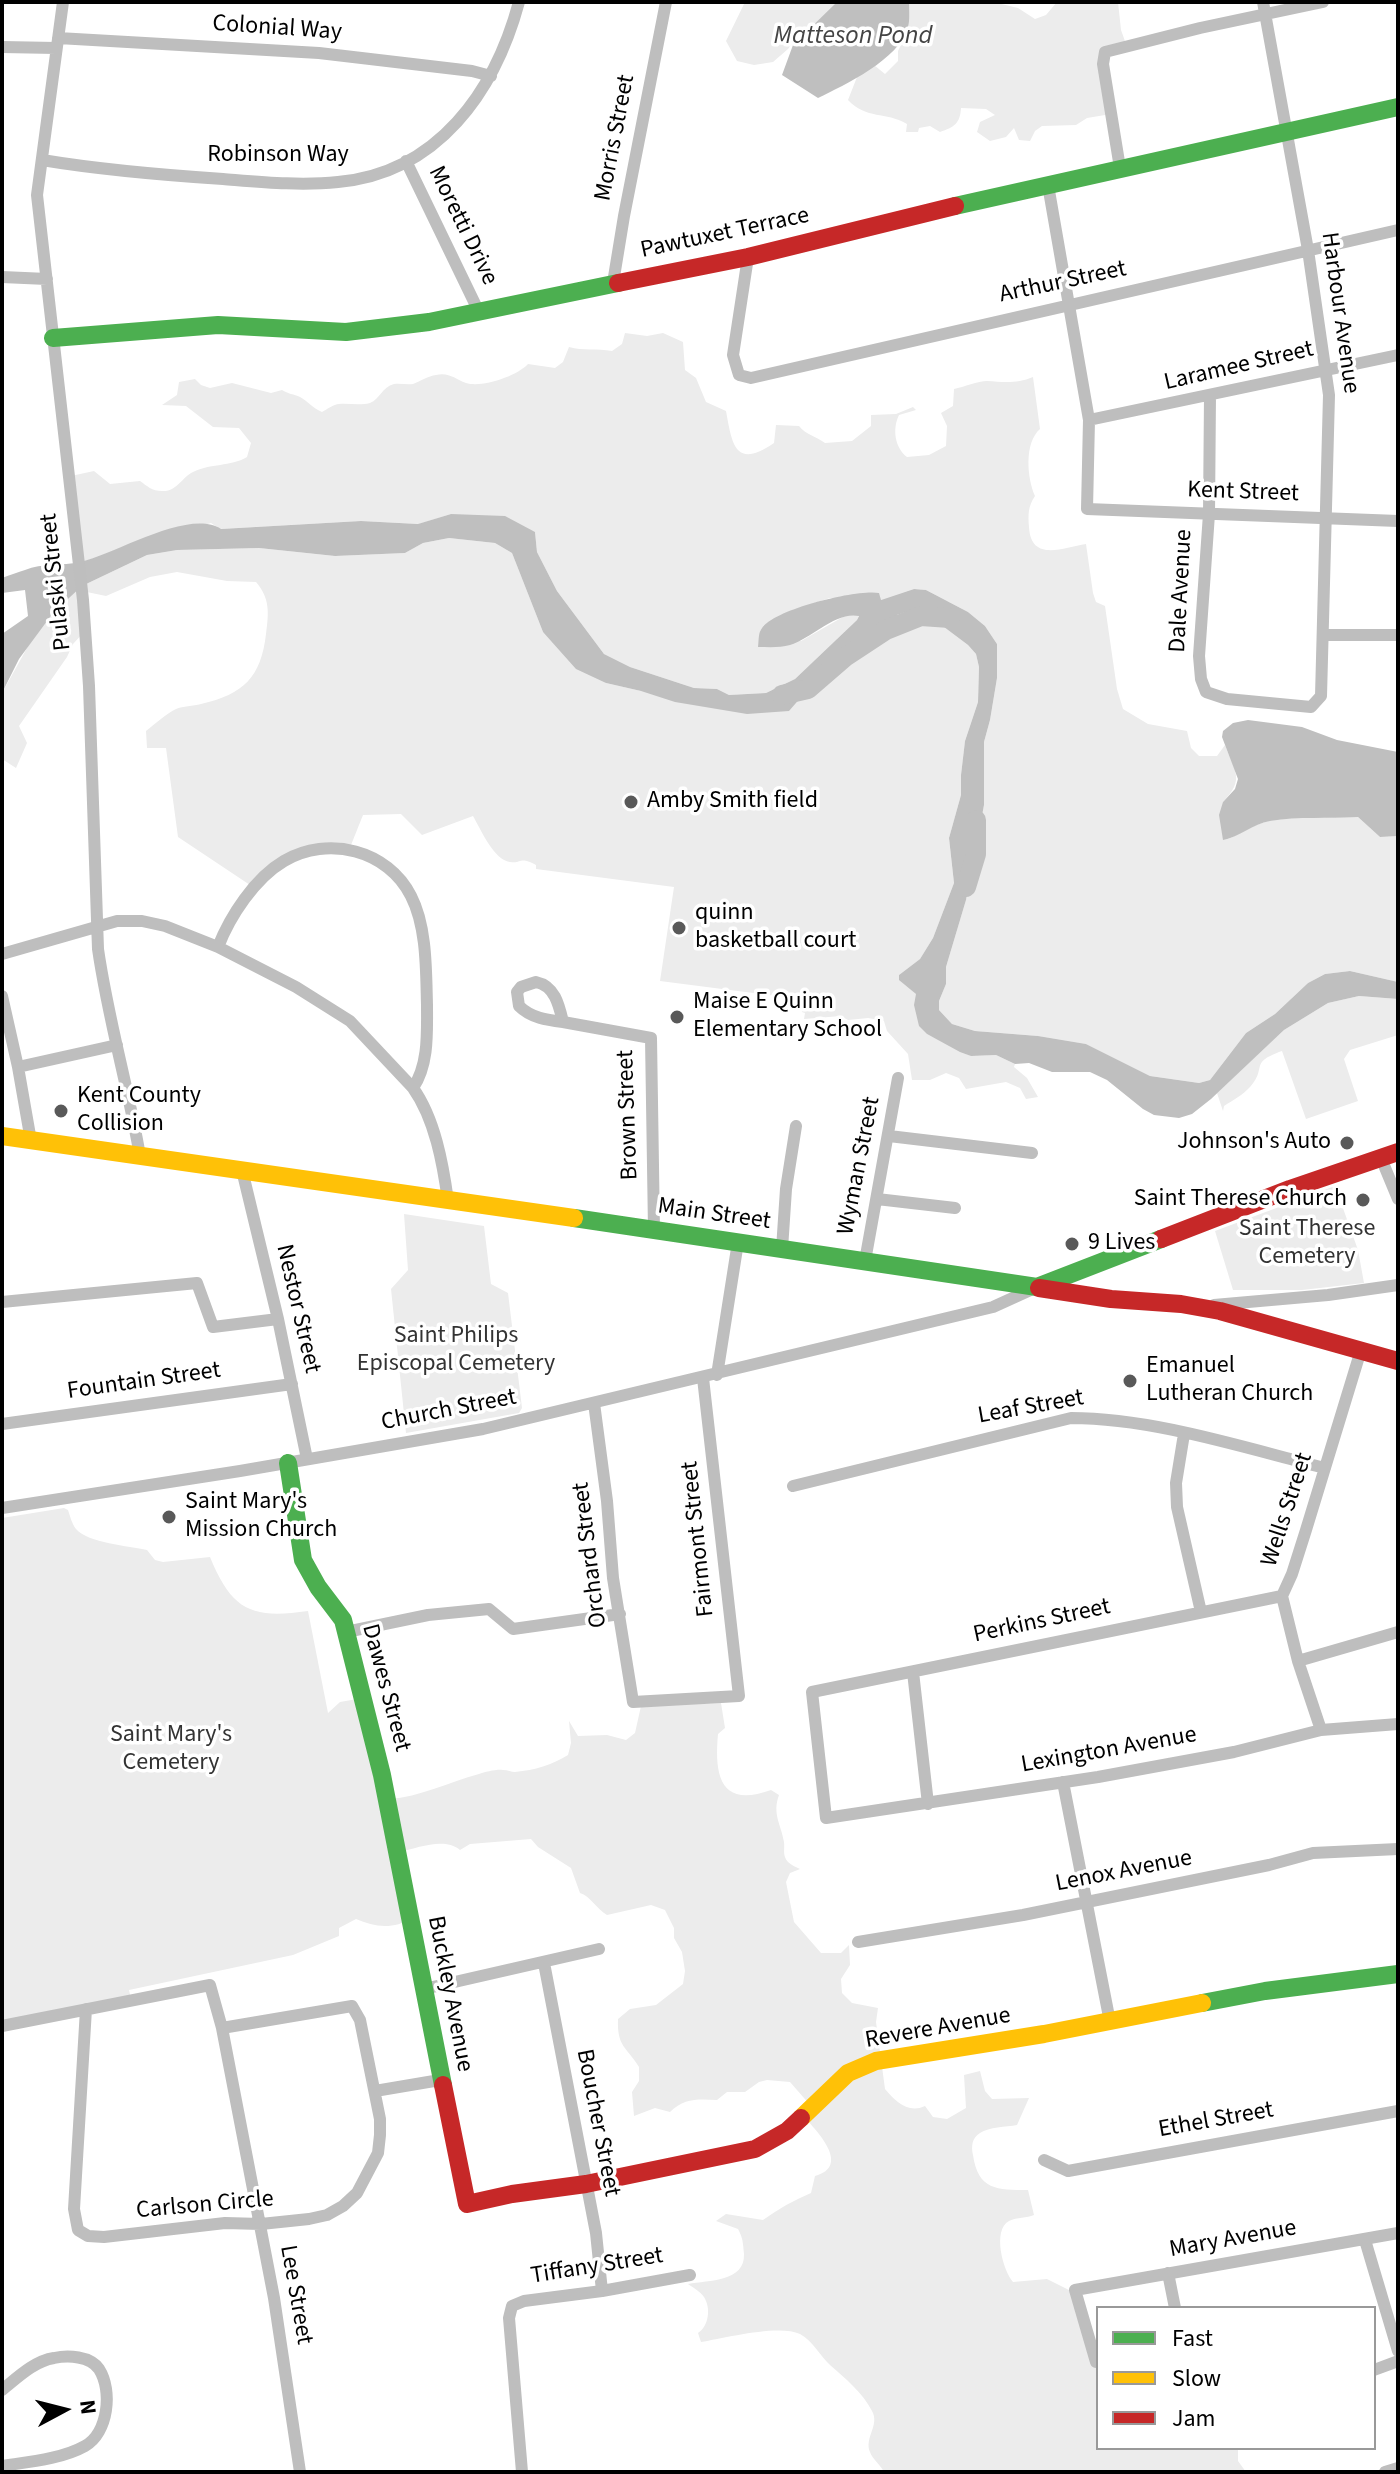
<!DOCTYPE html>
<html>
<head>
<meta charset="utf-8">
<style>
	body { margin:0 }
	#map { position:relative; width:1400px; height:2474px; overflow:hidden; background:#fff; font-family:"Source Sans 3",sans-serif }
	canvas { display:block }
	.frame { position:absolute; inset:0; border:4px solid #000; pointer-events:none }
	.legend { position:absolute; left:1096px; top:2306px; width:280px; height:144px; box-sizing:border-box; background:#fff; border:2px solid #999; margin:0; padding:10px 14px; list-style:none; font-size:24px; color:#000 }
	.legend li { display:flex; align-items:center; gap:16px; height:40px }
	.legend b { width:40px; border:2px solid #999 }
	.north { position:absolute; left:24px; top:2370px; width:80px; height:80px; -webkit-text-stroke:6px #fff; paint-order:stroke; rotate:83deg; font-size:22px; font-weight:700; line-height:32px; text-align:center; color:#000 }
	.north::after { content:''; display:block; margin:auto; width:28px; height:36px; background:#000; clip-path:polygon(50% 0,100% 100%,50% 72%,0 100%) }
</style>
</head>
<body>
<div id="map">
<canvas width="1400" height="2474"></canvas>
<div class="frame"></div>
<ul class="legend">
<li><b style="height:10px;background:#4caf50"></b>Fast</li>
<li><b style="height:10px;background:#ffc107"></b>Slow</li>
<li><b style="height:10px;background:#c62828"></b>Jam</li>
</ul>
<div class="north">N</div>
</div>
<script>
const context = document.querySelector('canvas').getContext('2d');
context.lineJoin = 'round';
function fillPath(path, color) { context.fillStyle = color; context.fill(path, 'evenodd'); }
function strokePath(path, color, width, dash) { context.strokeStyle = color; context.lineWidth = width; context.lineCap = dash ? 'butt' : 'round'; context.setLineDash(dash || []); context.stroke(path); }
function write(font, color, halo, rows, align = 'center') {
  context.font = font + ' "Source Sans 3",sans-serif'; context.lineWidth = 7; context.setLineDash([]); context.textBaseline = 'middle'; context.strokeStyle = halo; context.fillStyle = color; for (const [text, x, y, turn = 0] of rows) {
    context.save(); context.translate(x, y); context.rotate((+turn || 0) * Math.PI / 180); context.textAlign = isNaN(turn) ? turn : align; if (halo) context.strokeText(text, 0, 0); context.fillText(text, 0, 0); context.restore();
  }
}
fillPath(new Path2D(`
	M745 2H837L813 29 796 38 788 49 773 62 754 65 737 61 726 41Z
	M908 2H993L1018 8 1035 19 1046 15 1057 2H1118L1121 30 1126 44 1105 56 1111 114 1087 118 1076 125 1042 126 1035 131 1030 141 1019 140 1014 128 1006 137 990 141 977 132 980 122 995 115 986 109 961 108C960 124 954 127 940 132L930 126 919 128 918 132H906L907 124C885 111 867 120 848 100L857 77 874 65 885 74 898 61V51L909 29Z
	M625 333 647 336 663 333 683 342 685 370 696 378 706 402 726 411C732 444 735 470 774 443L776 425 799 426C806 435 816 436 825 443L852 441 871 426V415L896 414 913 407 916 410 899 415C892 429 895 448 907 457L929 455 946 446 947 426 941 413 953 406 954 389C964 387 978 381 987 381 1003 382 1017 384 1033 377L1040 429C1024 443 1027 478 1035 496 1028 506 1028 515 1029 527 1031 562 1062 548 1086 544L1093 593 1096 602 1105 606 1117 689 1123 709 1148 724 1187 731 1191 748 1199 756H1217L1225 745C1235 772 1245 779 1223 802L1228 839C1241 833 1255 824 1269 821 1298 815 1328 819 1358 817L1380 837 1398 836V982L1350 971 1325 974 1308 983 1275 1014 1246 1033 1210 1080 1199 1083 1150 1076 1086 1044 1038 1036 975 1031 952 1024 939 1010V1001L946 984V967L966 900 984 805V742L990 720 997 678V644L985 626 968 612 926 590 914 589 881 600 830 598 799 608 764 625 760 631 801 641 848 614 859 615 857 620 795 679 766 693 729 695 717 689 694 688 630 667 604 654 557 591 537 552 535 532 451 514 419 524 361 521 220 529 211 523 82 562 71 476 94 471 110 484 140 481C147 486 152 491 162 491 177 492 182 477 193 472 211 463 230 467 247 457L251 443 239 428 213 427 186 406 162 405 177 395 179 382 195 379 201 385 210 388 232 383 271 393 282 390C288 394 294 394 300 397 308 401 312 408 322 412 326 410 334 404 339 404 349 403 359 406 370 403 380 399 382 387 394 384 400 383 407 385 413 384 421 381 428 376 436 375 449 372 455 379 466 383 482 388 517 376 528 364L555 368 563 362 569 347C583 351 597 348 612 351L622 344Z
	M449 538 495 543 512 553 543 632 606 683 641 691 789 710C817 679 851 642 891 626L897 615 909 611 932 618 968 645 976 654 979 667 978 702 965 741 961 775V795L949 838 954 883 933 938 920 959 899 975 916 994 927 1034 971 1056 996 1055 1015 1064 1014 1067 1027 1078 1038 1097 1026 1099 1020 1088 1006 1082 966 1089 959 1078 946 1073 930 1080H912L908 1054 887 1031 884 1021 868 1018 848 1020 841 1016 804 1019 805 1013 802 1012 800 999 660 981 674 887 536 869V865C519 856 522 864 510 862 494 860 481 830 473 816L422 835 401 814 363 815 349 850 290 859 256 889 178 837 166 748H147L146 731C155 724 166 714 176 709 183 706 193 706 201 704 244 694 261 677 266 634 269 613 270 598 256 582L227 581 177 572 150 577 106 596 82 591 85 631 73 644 67 657 19 726 27 743 16 768 2 759V693L32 639 53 613 82 586 147 555 177 550 259 548 335 556 405 553 423 543Z
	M1359 996 1398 999V1035L1350 1050 1344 1059 1358 1101 1306 1119 1282 1051C1248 1063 1268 1067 1250 1087 1243 1095 1233 1100 1224 1106L1223 1111 1217 1093 1284 1030 1328 1003Z
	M1335 1186 1358 1250 1364 1283 1302 1290H1233L1215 1231Z
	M404 1214 484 1226 491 1284 508 1293 522 1408 519 1413 406 1433 391 1289 408 1270Z
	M64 1508 68 1510C70 1516 72 1524 76 1529 88 1543 129 1546 147 1550L155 1560 163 1562 210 1557C232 1611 252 1619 308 1611L328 1713 340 1702 363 1698 389 1799C420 1797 449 1782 479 1774 485 1772 497 1769 503 1770 508 1770 511 1772 515 1772 535 1770 552 1765 568 1755L571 1743 569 1721 578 1736 607 1735 626 1740 635 1733 641 1706 721 1703 725 1728 718 1734C714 1777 721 1808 771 1790L779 1795C772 1814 781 1824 784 1842 785 1850 782 1855 788 1862 791 1865 796 1867 800 1869L790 1873 786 1882 794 1922 821 1953H841L849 1945 850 1965 841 1979 842 1993 852 2003 878 2008 876 2022 885 2089C895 2101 908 2114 925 2106L933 2117 947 2119 966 2108 964 2075 980 2071 985 2091 992 2099 1029 2098 1017 2125C1006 2127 989 2127 980 2133 972 2138 971 2146 973 2155 978 2190 997 2190 1028 2190L1034 2215C1027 2218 1017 2217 1009 2221 992 2230 1003 2271 1013 2282L1047 2279 1073 2292 1098 2370V2448H1238V2461L1246 2472H884C881 2465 872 2459 870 2452 864 2438 880 2425 872 2411 863 2393 845 2378 830 2365 820 2356 813 2341 800 2334 779 2324 725 2338 701 2342L698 2333C709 2326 711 2308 704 2297 701 2292 692 2287 688 2284 709 2280 745 2282 744 2254 743 2243 743 2238 738 2229L716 2221 726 2214 763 2220C778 2209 794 2200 811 2193L815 2176C852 2166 816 2130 804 2117L811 2106 790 2082 767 2080 759 2082 745 2092H727L717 2100C698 2099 684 2098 670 2112L655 2108 634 2116 632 2092 639 2081V2067C626 2046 617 2047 618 2019L630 2009 656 2005 683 1984 685 1971 682 1952 674 1938V1928L665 1910 651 1905 607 1915C597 1909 590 1896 580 1893L571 1868 538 1847 531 1839 470 1844 460 1850C444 1837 418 1848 400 1852L412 1918C393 1930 374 1927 356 1919L339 1928V1936L293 1955 129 1990 131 1999 2 2026V1518Z`), '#ececec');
fillPath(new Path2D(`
	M837 2H909C909 10 910 20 908 28 899 59 845 85 818 98L782 75 793 45Z
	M451 514 505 516 535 532 537 552 557 591 604 654 630 667 694 688 717 689 729 695 766 693 795 679 857 620 859 616C836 611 812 638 790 645 780 648 768 647 758 647 759 640 758 633 762 628 775 609 857 589 879 593L881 600 914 589 926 590 968 612 985 626 997 644V678L990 720 984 742V805L966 900 946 967V984L939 1001V1010L952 1024 975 1031 1038 1036 1086 1044 1150 1076 1199 1083 1210 1080 1246 1033 1275 1014 1308 983 1325 974 1350 971 1398 982V999L1359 996 1328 1003 1284 1030 1211 1099 1192 1114 1179 1118 1154 1115 1143 1109 1107 1080 1090 1072H1052L1029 1063 1015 1064 996 1055 971 1056 960 1052 927 1034 919 1026 914 1005 916 994 899 980V975L920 959 933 938 954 883 949 838 961 795V775L965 741 978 702 979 667 976 654 968 645 932 618 909 611 897 615 891 626C851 642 817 679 789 711L747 714 675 702 641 691 606 683 576 669 543 632 512 553 495 543 449 538 423 543 405 553 335 556 259 548 177 550 147 555 82 586 53 613 19 659 2 693V634L28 616 25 590 2 593V578C10 575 18 572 25 570 42 563 62 566 80 562 116 554 189 508 221 529L361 521 418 524Z
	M1248 720 1302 727 1337 740 1398 752V836L1380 837 1358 817C1328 819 1299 816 1270 821 1253 824 1239 837 1223 840L1219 815 1223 802 1235 789 1238 779 1222 737 1223 731 1233 723Z`), '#bfbfbf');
strokePath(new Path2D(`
	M782 695 808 689 845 657 886 630 921 616 950 618
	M966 887 976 854V820`), '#bfbfbf', 20);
strokePath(new Path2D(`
	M63 2 37 195 83 600 89 686 98 949C108 1019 128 1086 140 1156
	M58 38 319 53 472 71 491 76
	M2 47 56 48
	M42 160C102 170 162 175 223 179 261 182 300 186 338 182 438 173 495 91 519 2
	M406 161 478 310
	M1120 168 1103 64 1105 52 1200 28 1323 2
	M1048 185 1089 420 1087 509 1398 521
	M748 257 733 355 739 375 751 378 1398 230
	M2 277 47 279
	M613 283 624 216 666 2
	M1210 395 1209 514 1199 656 1201 679 1206 692 1227 699 1311 707 1321 696 1329 395 1308 250 1263 2
	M1089 420 1398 355
	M1323 635H1398
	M218 947C230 916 255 878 284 861 328 835 388 850 411 896 427 927 426 971 427 1005 427 1032 429 1064 413 1088
	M2 954 117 921H142L165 926 218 947 296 987 350 1021 413 1088C435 1119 443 1164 448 1201
	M536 982C555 986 559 1005 563 1022 547 1020 531 1018 519 1006L517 992 521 987Z
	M2 996 18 1067 31 1141
	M563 1022 651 1038 654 1230
	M18 1067 117 1045
	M889 1136 1032 1153
	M1381 1158 1398 1199
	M242 1170 278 1319 307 1459
	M877 1199 955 1208
	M782 1249 786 1189 796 1126
	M865 1261 898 1078
	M2 1302 197 1283 213 1327 278 1319
	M1214 1305 1328 1295 1398 1285
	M717 1375 738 1242
	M594 1403 607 1501 613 1578 633 1702 739 1696 703 1378
	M2 1424 292 1384
	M1184 1434 1176 1483 1177 1507 1201 1612
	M793 1486 1071 1418C1153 1418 1245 1448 1325 1468
	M2 1508 240 1471 483 1429 993 1307 1037 1287
	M1282 1596 812 1692 826 1818 1098 1777 1234 1752 1321 1730 1398 1724
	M346 1632 428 1615 489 1609 513 1629 620 1614
	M1298 1661 1398 1632
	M913 1672 928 1804
	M1321 1730 1298 1661 1282 1596 1292 1574 1306 1530 1361 1350
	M1063 1782 1110 2022
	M858 1942 1023 1915 1269 1865 1313 1853 1398 1849
	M544 1963 596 2233 602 2291
	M424 1989 599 1949
	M86 2009 74 2209 78 2230 88 2236 104 2237 225 2223 261 2224 309 2219 327 2215 343 2206 357 2193 378 2153 380 2135V2119L360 2020 352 2006 222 2028
	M2 2026 210 1985 222 2028 274 2298 300 2472
	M375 2091 440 2080
	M1044 2160 1068 2171 1398 2111
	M1365 2240 1398 2351
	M1168 2273 1175 2308
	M1096 2362 1075 2290 1398 2233
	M1374 2370 1398 2361
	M2 2390C17 2378 34 2361 54 2358 68 2355 90 2356 99 2369 113 2391 108 2433 85 2446 62 2459 28 2462 2 2466
	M522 2472 509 2318 512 2306 524 2301 602 2291 690 2275
	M1385 2472 1398 2468`), '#bebebe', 12);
strokePath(new Path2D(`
	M955 206 1398 107
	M53 338 218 325 346 332 429 322 618 283
	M574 1218 1037 1287 1161 1239
	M288 1463 303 1560 318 1587 343 1620 382 1775 443 2085
	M1202 2003 1265 1991 1398 1974`), '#4caf50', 18);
strokePath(new Path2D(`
	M2 1136 574 1218
	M801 2118 848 2073 876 2061 1044 2034 1202 2003`), '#ffc107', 18);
strokePath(new Path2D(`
	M618 283 748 257 955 206
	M1161 1239 1290 1189 1398 1152
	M1039 1288 1111 1299 1181 1304 1220 1311 1398 1361
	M443 2085 467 2204 512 2194 586 2184 755 2149 787 2131 801 2118`), '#c62828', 18);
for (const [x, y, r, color] of [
	[631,802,8,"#595959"],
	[679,928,8,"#595959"],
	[677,1017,8,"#595959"],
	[61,1111,8,"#595959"],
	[1347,1143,8,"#595959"],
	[1363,1200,8,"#595959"],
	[1072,1244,8,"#595959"],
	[1130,1381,8,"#595959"],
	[169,1517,8,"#595959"]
]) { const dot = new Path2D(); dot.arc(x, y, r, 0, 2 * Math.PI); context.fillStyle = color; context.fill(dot); strokePath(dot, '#fff', 3); }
write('24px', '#000', '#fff', [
	["Colonial Way",277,29,4],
	["Morris Street",616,138,-79],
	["Robinson Way",278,156],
	["Moretti Drive",462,226,64],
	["Pawtuxet Terrace",725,234,-12],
	["Arthur Street",1063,283,-12],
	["Harbour Avenue",1339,313,82],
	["Laramee Street",1239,367,-13],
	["Kent Street",1243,493,2],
	["Pulaski Street",57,582,-96],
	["Dale Avenue",1182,591,-87],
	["Brown Street",629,1115,-92],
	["Wyman Street",860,1166,-79],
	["Main Street",714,1215,8],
	["Nestor Street",297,1309,77],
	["Fountain Street",144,1382,-8],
	["Leaf Street",1031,1408,-10],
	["Church Street",449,1411,-11],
	["Wells Street",1288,1510,-72],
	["Fairmont Street",699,1539,-96],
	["Orchard Street",591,1555,-97],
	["Perkins Street",1042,1622,-12],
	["Dawes Street",385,1688,75],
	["Lexington Avenue",1109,1751,-10],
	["Lenox Avenue",1124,1872,-11],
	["Buckley Avenue",449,1994,79],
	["Revere Avenue",938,2029,-10],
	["Ethel Street",1216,2121,-10],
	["Boucher Street",597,2123,79],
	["Carlson Circle",205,2206,-5],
	["Mary Avenue",1233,2240,-10],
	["Tiffany Street",597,2267,-9],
	["Lee Street",295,2295,80]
]);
write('24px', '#000', '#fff', [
	["Amby Smith field",647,802],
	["quinn",695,914],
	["basketball court",695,942],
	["Maise E Quinn",693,1003],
	["Elementary School",693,1031],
	["Kent County",77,1097],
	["Collision",77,1125],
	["Johnson's Auto",1331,1143,"right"],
	["Saint Therese Church",1347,1200,"right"],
	["9 Lives",1088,1244],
	["Emanuel",1146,1367],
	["Lutheran Church",1146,1395],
	["Saint Mary's",185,1503],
	["Mission Church",185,1531]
], 'left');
write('24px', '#333', '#fff', [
	["Saint Therese",1307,1230],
	["Cemetery",1307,1258],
	["Saint Philips",456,1337],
	["Episcopal Cemetery",456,1365],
	["Saint Mary's",171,1736],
	["Cemetery",171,1764]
]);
write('italic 26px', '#444', '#fff', [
	["Matteson Pond",853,37]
]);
</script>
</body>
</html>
